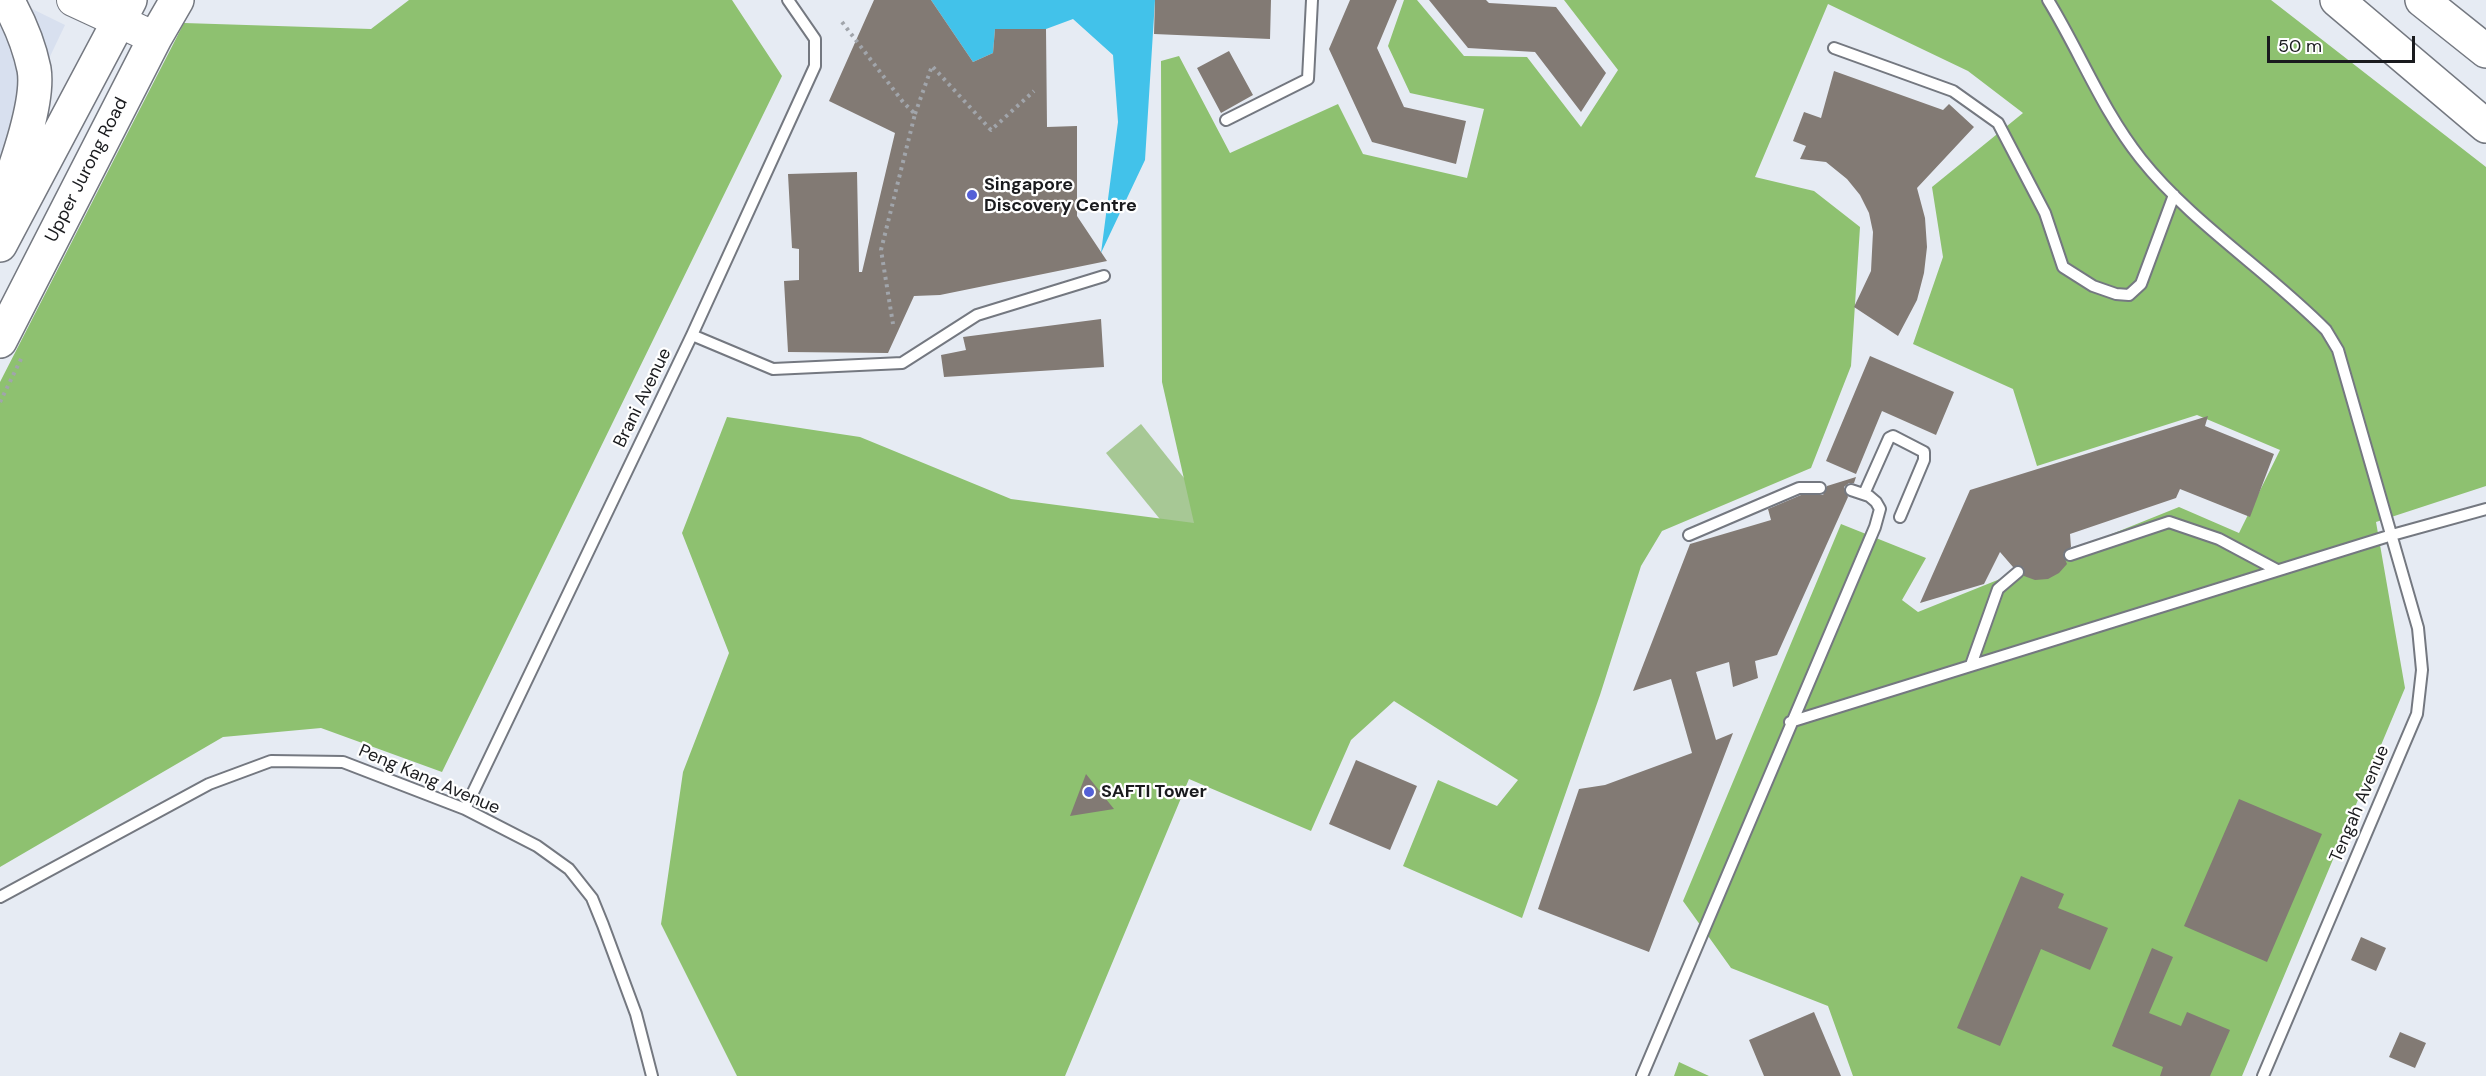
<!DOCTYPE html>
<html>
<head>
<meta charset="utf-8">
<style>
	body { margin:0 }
	#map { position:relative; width:2486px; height:1076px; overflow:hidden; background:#e6ebf3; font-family:"DM Sans",sans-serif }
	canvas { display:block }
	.scale { position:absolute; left:2267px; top:36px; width:148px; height:27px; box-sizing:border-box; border:3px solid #1a1b1e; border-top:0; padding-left:8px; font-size:18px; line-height:21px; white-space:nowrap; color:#1a1b1e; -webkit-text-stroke:4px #fff; paint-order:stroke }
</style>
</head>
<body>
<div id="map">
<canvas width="2486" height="1076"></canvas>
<div class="scale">50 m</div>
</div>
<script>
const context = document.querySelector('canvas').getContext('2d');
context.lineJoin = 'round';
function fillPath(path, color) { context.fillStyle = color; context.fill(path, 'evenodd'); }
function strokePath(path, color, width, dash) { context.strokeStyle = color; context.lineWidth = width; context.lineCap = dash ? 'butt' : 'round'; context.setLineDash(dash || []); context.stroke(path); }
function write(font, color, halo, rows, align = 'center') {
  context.font = font + ' "DM Sans",sans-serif'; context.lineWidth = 4.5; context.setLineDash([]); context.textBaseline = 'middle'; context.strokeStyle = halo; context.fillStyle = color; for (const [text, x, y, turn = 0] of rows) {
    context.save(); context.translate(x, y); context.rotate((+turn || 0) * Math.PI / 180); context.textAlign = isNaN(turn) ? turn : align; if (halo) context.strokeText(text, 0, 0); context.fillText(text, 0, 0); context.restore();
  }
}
fillPath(new Path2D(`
	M0 0H14L65 25 0 161Z`), '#d8e0ef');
fillPath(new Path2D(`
	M1141 424 1224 528 1190 556 1106 453Z`), '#a7c895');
fillPath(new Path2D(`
	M409 0H732L782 76 442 772 321 728 223 737 0 867V382L184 23 371 29Z
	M1404 0H1417L1464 56 1527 57 1581 127 1618 70 1564 0H2271L2486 167V486L2376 522 2405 688 2242 1076H1853L1828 1006 1731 968 1683 901 1841 524 1926 558 1902 600 1918 612 2179 507 2239 533 2280 450 2197 415 2037 466 2013 389 1913 344 1943 257 1932 187 2023 113 1968 71 1828 4 1755 177 1814 191 1860 227 1851 366 1811 468 1662 531 1641 566 1600 695 1522 918 1403 866 1438 780 1497 806 1518 780 1394 701 1351 740 1311 831 1189 779 1065 1076H737L661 924 683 772 729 653 682 533 727 417 860 437 1011 499 1194 523 1162 382 1161 61 1179 56 1230 153 1338 104 1363 154 1467 178 1484 109 1410 93 1388 46Z
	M1679 1062 1709 1076H1674Z`), '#8ec170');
fillPath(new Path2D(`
	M931 0H1155L1145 160 1101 253 1118 122 1113 55 1073 19 1046 29H995L993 53 973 62Z`), '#42c2ea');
fillPath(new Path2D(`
	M874 0H931L973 62 993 53 995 29H1046L1047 127 1077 126V216L1107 261 940 295 914 296 888 353 788 352 784 281 799 280V249L792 248 788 174 857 172 859 272H862L895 133 829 101Z
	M1155 0H1271L1270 39 1154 34Z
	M1350 0H1397L1377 48 1404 107 1466 121 1456 164 1372 142 1329 49Z
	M1429 0H1486L1489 3 1556 7 1606 73 1581 112 1535 52 1468 48Z
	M1229 51 1253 95 1221 113 1197 68Z
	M1834 71 1943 110 1949 104 1974 127 1917 188 1925 218 1927 247 1924 273 1917 300 1898 336 1854 307 1871 271 1873 232 1869 213 1860 195 1847 179 1826 162 1800 159 1806 146 1793 141 1804 112 1821 118Z
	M1101 319 1104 367 944 377 941 355 966 350 963 337Z
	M1870 356 1954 392 1936 435 1882 411 1856 474 1826 461Z
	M2208 416 2205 426 2274 454 2250 517 2180 489 2176 498 2070 534 2071 547 2063 554 2067 564 2059 573 2048 579 2035 580 2024 576 2023 567H2013L2000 552 1984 584 1920 603 1970 490Z
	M1856 477 1854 483H1849L1844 487 1848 497 1777 655 1755 661 1758 678 1733 687 1729 662 1696 672 1716 740 1733 733 1649 952 1538 909 1579 789 1605 785 1692 753 1671 679 1633 691 1690 544 1771 520 1768 509 1801 495H1823L1827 486Z
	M1356 760 1417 786 1390 850 1329 824Z
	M1086 774 1114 809 1070 816Z
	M2239 799 2322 834 2267 962 2184 926Z
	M2021 876 2064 894 2058 908 2108 928 2090 970 2041 949 2000 1046 1957 1028Z
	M2361 937 2386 948 2376 971 2351 960Z
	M2152 948 2173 957 2149 1013 2181 1026 2187 1012 2230 1030 2210 1076H2160L2163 1067 2112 1046Z
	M1814 1012 1841 1076H1764L1749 1040Z
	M2400 1032 2426 1043 2415 1068 2389 1057Z`), '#827a74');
const lane = new Path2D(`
	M2048 0C2080 52 2102 110 2141 159 2191 222 2268 271 2326 330L2338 350 2418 628 2422 670 2417 714 2263 1076
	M1834 48 1953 91 1998 123 2045 213 2063 267 2093 286 2116 294 2129 295 2141 284 2174 195
	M1226 120 1308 79 1312 0
	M692 335 773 369 902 363 977 315 1104 276
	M1864 494 1889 438 1893 436 1924 452V460L1900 517
	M1689 535 1799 488H1820
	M2070 555 2169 522 2219 539 2277 570
	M1971 665 1998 589 2018 572
	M1790 722 2392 535 2486 509
	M465 809 692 335 815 66V39L788 0
	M0 897 209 784 271 761 343 762 465 809 537 846 569 869 592 898 603 925 636 1014 652 1076
	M1642 1076 1875 527 1880 509 1876 502 1869 496 1851 490`);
const secondary = new Path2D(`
	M73 0 155 38`);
const primary = new Path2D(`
	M1 208C13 174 40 103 34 69 29 45 19 21 7 0
	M0 245 130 0
	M0 341 155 38 177 0`);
const highway = new Path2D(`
	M2337 0 2486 126
	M2422 0 2486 51`);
strokePath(lane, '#747880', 14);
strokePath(secondary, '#747880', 34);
strokePath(primary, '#747880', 36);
strokePath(highway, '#747880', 36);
strokePath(new Path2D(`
	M842 22 903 102 915 114 881 250 893 324
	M915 114 932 66 991 130 1034 91
	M0 402 22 357`), '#a1a5ab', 4, [3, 4.5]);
strokePath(lane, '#fff', 10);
strokePath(secondary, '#fff', 32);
strokePath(primary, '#fff', 33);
strokePath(highway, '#fff', 33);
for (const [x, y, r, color] of [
	[972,195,6,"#5460d7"],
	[1089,792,6,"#5460d7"]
]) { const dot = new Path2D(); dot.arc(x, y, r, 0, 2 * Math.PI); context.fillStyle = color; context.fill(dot); strokePath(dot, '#fff', 2); }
write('18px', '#1a1b1e', '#fff', [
	["Upper Jurong Road",87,170,-63],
	["Brani Avenue",643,398,-64],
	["Peng Kang Avenue",429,780,23],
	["Tengah Avenue",2360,804,-67]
]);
write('bold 18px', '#1a1b1e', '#fff', [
	["Singapore",984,185],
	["Discovery Centre",984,206],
	["SAFTI Tower",1101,792]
], 'left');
</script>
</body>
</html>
